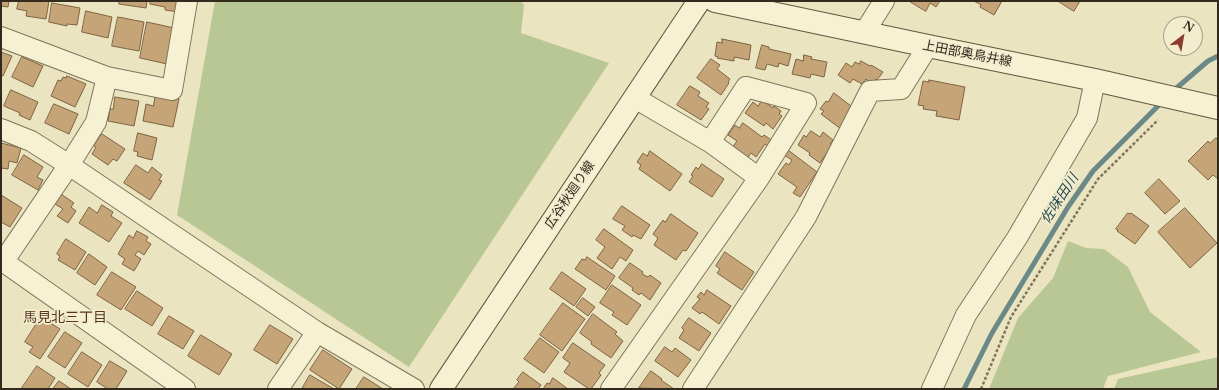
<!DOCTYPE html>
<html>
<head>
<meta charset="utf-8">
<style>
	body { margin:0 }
	#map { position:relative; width:1219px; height:390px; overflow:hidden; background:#eae4c0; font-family:"Libre Baskerville",serif }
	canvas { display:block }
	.frame { position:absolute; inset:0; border:2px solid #322a1d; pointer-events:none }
	.north { position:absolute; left:1163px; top:16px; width:40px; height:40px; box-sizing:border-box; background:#f2edcf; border:1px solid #a59f88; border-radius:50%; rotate:31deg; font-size:11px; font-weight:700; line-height:16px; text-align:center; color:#322a1d }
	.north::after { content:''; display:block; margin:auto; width:14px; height:18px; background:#8b3c2e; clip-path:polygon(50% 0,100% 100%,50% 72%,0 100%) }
</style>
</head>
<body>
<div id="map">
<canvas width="1219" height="390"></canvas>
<div class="frame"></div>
<div class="north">N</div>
</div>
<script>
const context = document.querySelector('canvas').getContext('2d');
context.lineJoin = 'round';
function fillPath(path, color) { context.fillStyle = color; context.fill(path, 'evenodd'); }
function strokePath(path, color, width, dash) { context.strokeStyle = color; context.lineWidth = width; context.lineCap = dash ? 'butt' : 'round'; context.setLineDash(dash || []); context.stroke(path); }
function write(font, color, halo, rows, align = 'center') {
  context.font = font + ' "Libre Baskerville","Noto Sans JP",serif'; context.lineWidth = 3.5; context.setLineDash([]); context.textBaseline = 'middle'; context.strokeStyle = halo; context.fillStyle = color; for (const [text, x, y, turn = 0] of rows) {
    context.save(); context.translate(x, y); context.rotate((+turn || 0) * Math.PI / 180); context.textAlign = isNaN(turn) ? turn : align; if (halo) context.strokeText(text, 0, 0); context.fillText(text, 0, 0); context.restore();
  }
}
fillPath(new Path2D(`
	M215 1H521L524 5 521 33 609 63 409 367 177 215Z
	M1068 241 1086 248 1104 249 1128 267 1150 312 1201 352 1108 376 1103 389H989L1018 318 1053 278Z
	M1218 357V389H1114L1118 379Z`), '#b9c795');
strokePath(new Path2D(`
	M1173 91 1208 61 1218 56
	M964 389 992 333 1068 207 1093 171 1163 101`), '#6b8986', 5);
const building = new Path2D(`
	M1 1H9L8 7 1 6Z
	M19 1H49L46 19 26 16 27 11 17 9Z
	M120 1H147L146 8 119 4Z
	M151 1H181L179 12 165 10V7L150 4Z
	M909 1H940L936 7 930 3 926 11Z
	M974 1H1002L994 15 980 7 981 5Z
	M1058 1H1080L1074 11Z
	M52 3 80 8 77 25 67 24V26L49 22Z
	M86 11 112 17 108 38 82 32Z
	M118 17 144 22 139 51 112 46Z
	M147 22 174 28 167 64 140 58Z
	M722 39 751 45 749 60 734 57V61L717 58 718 57 715 56 717 42 722 43Z
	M762 45 769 47V49L791 54 788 66 779 63 778 67 767 64 765 70 756 68Z
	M1 52 12 56 3 76 1 75Z
	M804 55 812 57 811 59 827 62 824 77 811 74 810 78 792 74 796 59 803 61Z
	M22 57 43 66 33 87 12 77Z
	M711 59 720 65 717 69 730 79 728 82 729 83 721 95 697 78Z
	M861 61 870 66 871 65 883 72 877 80 876 79 872 84 866 79 862 84 853 79 850 83 838 75 846 63 852 67 855 62 859 64Z
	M67 76 86 84 75 107 51 96 58 80 61 81 63 77 66 78Z
	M929 80 965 87 959 120 936 116 937 111 923 109 924 106 918 105 923 81 929 82Z
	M690 86 700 92 698 96 709 103 706 107 709 109 701 120 677 105Z
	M11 90 38 102 30 120 19 115 20 113 4 106Z
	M834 93 851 106 849 109 853 112 841 129 821 114 824 111 820 109 826 101 828 102Z
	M156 94 179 99 173 127 143 121 146 104 153 106Z
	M115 97 139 101 134 126 108 121 110 109H113Z
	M762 100 773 108 774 106 781 111 779 114 782 116 773 129 766 123 764 126 745 113 753 102 758 106Z
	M54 104 78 114 69 134 45 123Z
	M743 123 762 137 764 135 773 141 769 147 765 144 756 157 751 153 747 159 732 148 737 141 728 135 735 125 739 128Z
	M811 131 820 137 823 132 833 140 830 144 832 145 820 163 809 155 810 153 798 145 804 135 806 137Z
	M138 133 157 138 152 160 137 156 138 152 134 151Z
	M102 134 125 149 117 161 113 159 108 165 92 154 96 147 94 146Z
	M1216 138 1218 140V179L1213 175 1208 180 1188 161 1208 141 1210 143Z
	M1 143 21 148 17 163 9 161 8 169 1 168Z
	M788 150 817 172 800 197 793 193 797 187 778 174 786 163 789 165 792 160 784 155Z
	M650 151 682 174 670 191 639 169 641 165 637 162 643 153 647 156Z
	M24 155 43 167 37 177 43 180 38 190 12 175Z
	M702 164 724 179 712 197 689 182 693 176 691 175 696 167 698 169Z
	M136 165 148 173 152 167 162 175 159 180 162 181 150 200 124 183Z
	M1159 179 1180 201 1165 214 1145 193Z
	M61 194 74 203 71 207 76 211 68 223 57 216 63 209 55 204Z
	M1 195 22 208 10 227 1 222Z
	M102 205 113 212 111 216 122 223 109 242 79 223 89 207 97 213Z
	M622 206 650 225 641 239 633 235 632 237 622 230 625 226 613 219Z
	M1185 208 1217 243 1190 268 1158 232Z
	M1128 213 1129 214 1131 213 1149 226 1135 244 1117 231 1118 230 1116 229Z
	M671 214 698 233 686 251 683 250 676 260 654 245 658 238 653 234 663 220 665 222Z
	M604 229 633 250 626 261 620 257 612 269 597 258 605 247 596 240Z
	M137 231 148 237 146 241 151 244 144 255 138 251 135 255 141 259 134 271 122 264 125 259 118 254 129 235 133 238Z
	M66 239 86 252 75 270 58 260 60 256 57 254Z
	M725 252 754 272 742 290 717 273 720 269 716 266Z
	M89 254 107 267 95 285 77 273Z
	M587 257 615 276 606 290 575 269 582 259 585 260Z
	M630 263 643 272 642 274 648 277 650 275 661 283 650 300 641 293 639 295 632 290 633 288 619 278Z
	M112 272 136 287 121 310 97 295Z
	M562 272 586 289 574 306 550 289Z
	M612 285 641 305 627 325 612 315 614 312 600 303Z
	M707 290 731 306 719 324 702 312 700 314 692 308 700 299 697 297 701 292 704 295Z
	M137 291 163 308 152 326 125 309Z
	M583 298 595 307 588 316 576 307Z
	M563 303 585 319 562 351 540 335Z
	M593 314 617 332 615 334 623 341 611 358 591 344 592 342 580 333Z
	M169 316 194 331 183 349 158 334Z
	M41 317 60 329 40 359 29 352 33 347 25 342Z
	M689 318 711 333 699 351 679 338 684 330 682 328Z
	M270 325 293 339 277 364 254 350Z
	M65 332 82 343 65 368 48 357Z
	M201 335 232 354 219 375 188 356Z
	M540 338 559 352 544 373 524 359Z
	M573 343 605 365 599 373 601 375 591 389H589L564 372 570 363 563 358Z
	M665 347 672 352 675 348 691 360 678 377 655 361Z
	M323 350 352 369 339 389 310 370Z
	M82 352 102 365 88 387 68 374Z
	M110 361 127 371 116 389H108L97 382Z
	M37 366 55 378 48 389H24L22 388Z
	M651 371 662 379 661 380 674 389 639 388Z
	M523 372 541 385 538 389H513L519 382 517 380Z
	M310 375 334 389H302Z
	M364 377 383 389H356Z
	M553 378 568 389H543L547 383 549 384Z
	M59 381 71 389H53Z`);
fillPath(building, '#c5a578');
strokePath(building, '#7e6341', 1);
const street = new Path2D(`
	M864 33 884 1
	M1 37 107 77 172 90 187 1
	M635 98 710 142 759 178
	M1 129 31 141 69 165 317 332 414 389
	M1 260 185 389
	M3 262 69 165 96 122 107 77
	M278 389 317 332
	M611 389 759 178 806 103 746 87 710 142
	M693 389 806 217 870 91 901 89 928 46
	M932 389 966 315 1017 238 1087 118 1095 80`);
const secondary = new Path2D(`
	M715 1 928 46 1095 80 1218 108
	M441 389 699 1`);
strokePath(street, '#817559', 22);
strokePath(secondary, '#63563d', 24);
strokePath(new Path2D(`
	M981 389 1011 317 1098 179 1158 120`), '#817559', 2.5, [3, 2]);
strokePath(street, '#f5f1d2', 20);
strokePath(secondary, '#f5f1d2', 22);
write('13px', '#322a1d', '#f2edcf', [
	["上田部奥鳥井線",967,54,11],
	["広谷秋廻り線",570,195,-56]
]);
write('italic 14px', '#2d4d51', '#f2edcf', [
	["佐味田川",1060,199,-57]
]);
write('14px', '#5b361f', '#f2edcf', [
	["馬見北三丁目",65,318]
]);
</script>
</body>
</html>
